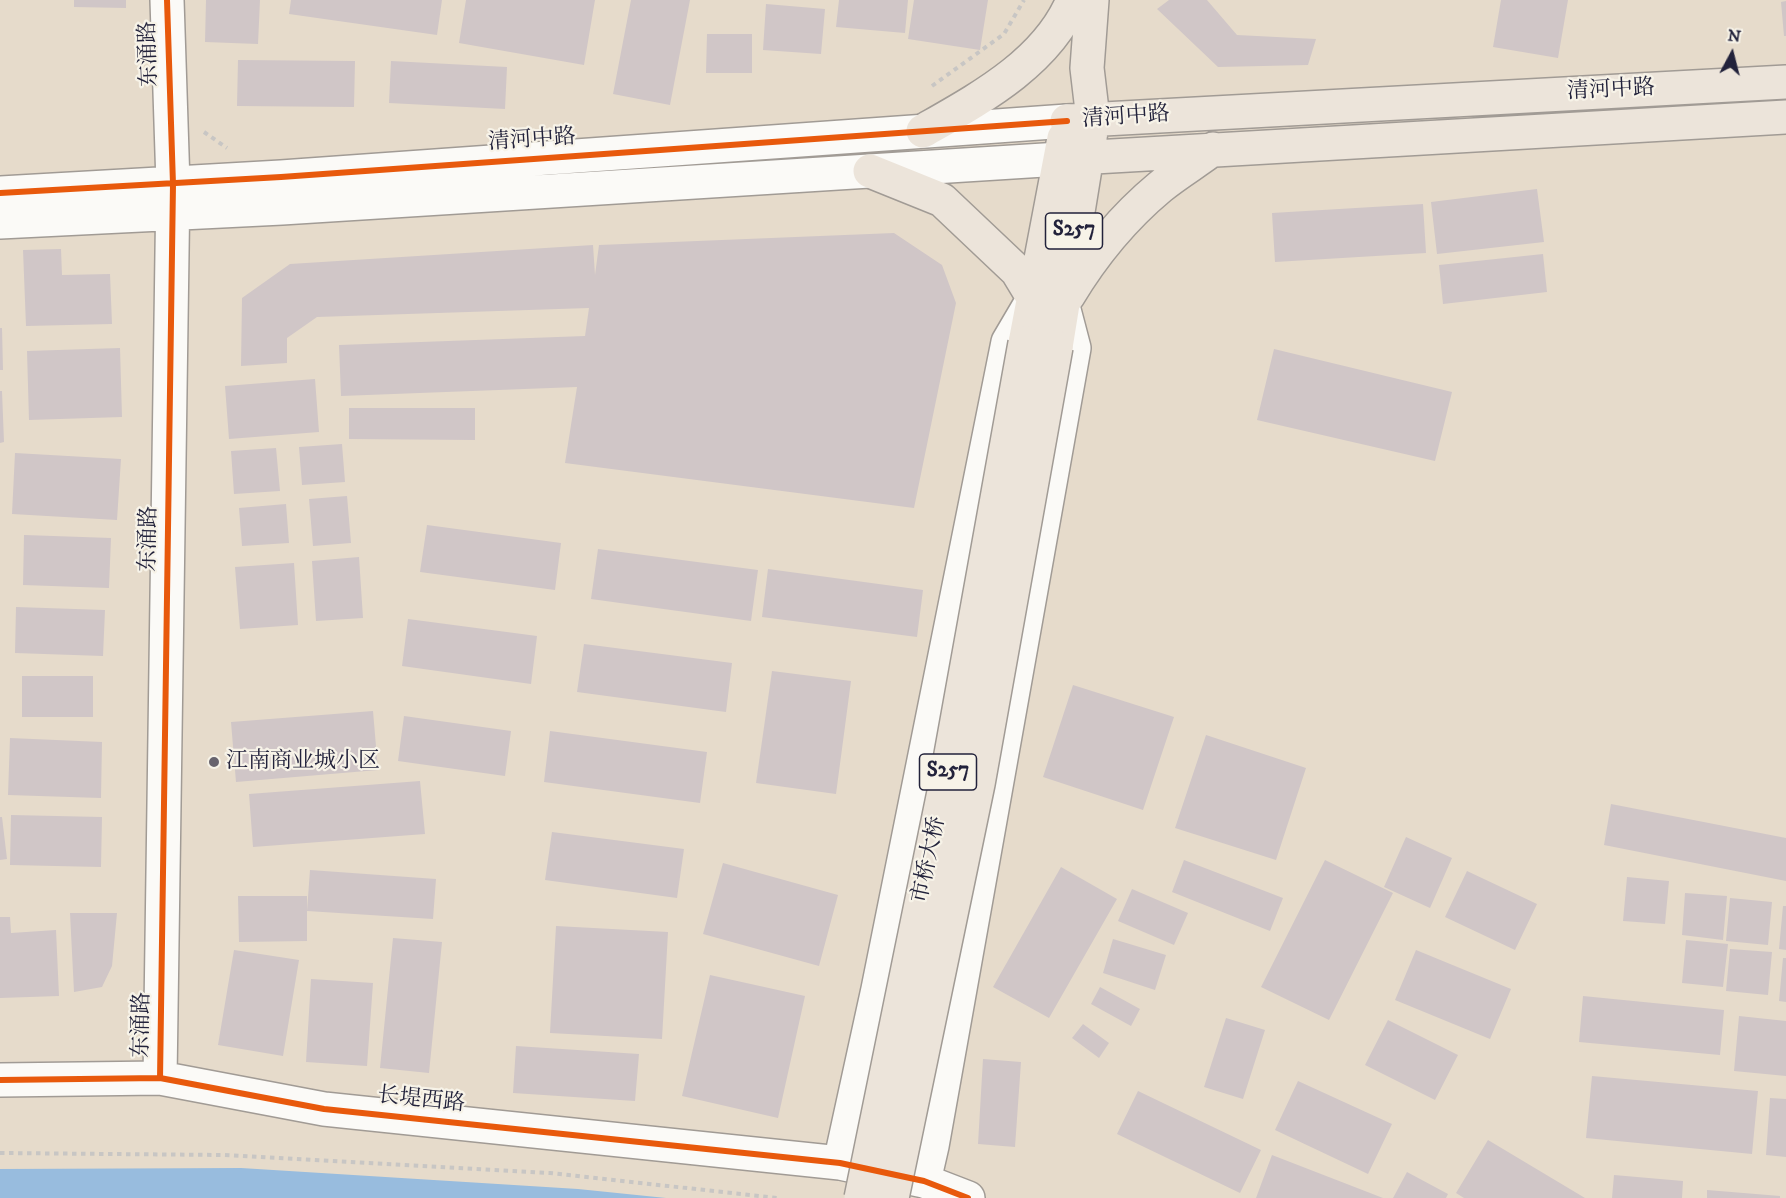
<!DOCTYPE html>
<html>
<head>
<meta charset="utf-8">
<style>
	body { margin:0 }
	#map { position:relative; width:1786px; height:1198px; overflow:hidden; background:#e6dbcb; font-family:"IM FELL DW Pica",serif }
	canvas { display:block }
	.north { position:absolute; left:1702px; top:24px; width:60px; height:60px; -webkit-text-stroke:4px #f7f3e8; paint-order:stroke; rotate:7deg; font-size:16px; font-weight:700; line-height:24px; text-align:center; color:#22223b }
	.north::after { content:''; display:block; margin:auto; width:21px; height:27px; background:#22223b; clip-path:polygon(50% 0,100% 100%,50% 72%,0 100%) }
</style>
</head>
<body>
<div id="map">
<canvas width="1786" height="1198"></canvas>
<div class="north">N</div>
</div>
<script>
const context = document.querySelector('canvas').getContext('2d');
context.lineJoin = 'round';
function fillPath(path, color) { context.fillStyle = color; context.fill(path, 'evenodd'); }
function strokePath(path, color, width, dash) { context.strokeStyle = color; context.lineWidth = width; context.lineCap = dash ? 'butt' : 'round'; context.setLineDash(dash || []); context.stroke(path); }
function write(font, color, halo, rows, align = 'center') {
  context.font = font + ' "IM FELL DW Pica","Noto Serif SC",serif'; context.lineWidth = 4.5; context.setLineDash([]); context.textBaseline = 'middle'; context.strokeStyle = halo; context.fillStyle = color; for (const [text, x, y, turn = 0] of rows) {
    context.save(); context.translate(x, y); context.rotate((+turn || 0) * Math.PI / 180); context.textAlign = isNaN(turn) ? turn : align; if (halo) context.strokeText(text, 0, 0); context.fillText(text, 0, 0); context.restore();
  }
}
fillPath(new Path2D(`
	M241 1168 578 1189 666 1198H0V1169Z`), '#98bcde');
fillPath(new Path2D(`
	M74 0H126V8L74 7Z
	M206 0H260L258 44 205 42Z
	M291 0H442L437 35 289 14Z
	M466 0H595L584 65 459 43Z
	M631 0H690L670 105 613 94Z
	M839 0H908L905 33 836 27Z
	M914 0H988L980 50 908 39Z
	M1169 0H1207L1237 35 1316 39 1308 65 1218 67 1157 9Z
	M1501 0H1568L1558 58 1493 47Z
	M1786 1V36H1784L1781 2Z
	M766 4 825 9 821 54 763 50Z
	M707 34H752V73H706Z
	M238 60 355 61 354 107 237 106Z
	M391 61 507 67 505 109 389 103Z
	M1537 189 1544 242 1437 254 1431 202Z
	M1423 204 1426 253 1275 262 1272 213Z
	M894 233 942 265 956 303 914 508 565 463 577 387 341 396 339 345 585 336 589 308 317 317 287 338V363L241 366 242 298 290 264 593 245 595 275 599 245Z
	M61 249 62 275 110 274 112 324 26 326 23 250Z
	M1543 254 1547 292 1443 304 1439 265Z
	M0 328H2L3 370H0Z
	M120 348 122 417 29 420 27 351Z
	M1274 349 1452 392 1435 461 1257 420Z
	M315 379 319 432 229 439 225 386Z
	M0 391H2L4 442 0 443Z
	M349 408H475V440L349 439Z
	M342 444 345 482 302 485 299 447Z
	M276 448 280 491 234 494 231 451Z
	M15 453 121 459 117 520 12 514Z
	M347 496 351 543 313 546 309 499Z
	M286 504 289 543 242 546 239 508Z
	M427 525 561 543 555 590 420 572Z
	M24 535 111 538 109 588 23 585Z
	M598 549 758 570 751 621 591 599Z
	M359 557 363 618 316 621 312 561Z
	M294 563 298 625 240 629 235 567Z
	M768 569 923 590 917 637 762 617Z
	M16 607 105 610 103 656 15 653Z
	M408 619 537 636 531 684 402 666Z
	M584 644 732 663 726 712 577 692Z
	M772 671 851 681 836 794 756 783Z
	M22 676H93V717H22Z
	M1073 685 1174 717 1143 810 1043 777Z
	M373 711 378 770 236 782 231 722Z
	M404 716 511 731 505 776 398 761Z
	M550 731 707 752 700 803 544 782Z
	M1206 735 1306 768 1276 860 1175 828Z
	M10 738 102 742 101 798 8 795Z
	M420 781 425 834 253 847 249 794Z
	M1611 804 1786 838V881L1604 845Z
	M11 815 102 817 101 867 10 865Z
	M0 817H2L7 859 0 860Z
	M552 832 684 849 677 898 545 880Z
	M1406 837 1452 858 1430 908 1384 887Z
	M1184 860 1283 898 1270 931 1172 892Z
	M1325 860 1393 893 1329 1020 1261 987Z
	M723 863 838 895 819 966 703 934Z
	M1061 867 1117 899 1049 1018 993 987Z
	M310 870 436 879 433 919 307 911Z
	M1467 871 1537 904 1515 950 1445 917Z
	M1627 877 1669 881 1665 924 1623 921Z
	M1132 889 1188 913 1174 945 1118 921Z
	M1685 893 1727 896 1723 940 1682 935Z
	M238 896H307V941L239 942Z
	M1730 898 1772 902 1768 945 1726 941Z
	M1783 906H1786V950L1779 949Z
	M70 913H117L112 966 102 987 74 992Z
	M0 917H10L11 933 56 930 59 996 0 998Z
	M556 926 668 932 662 1039 550 1033Z
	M393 938 442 942 429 1073 380 1068Z
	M1113 939 1166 955 1155 990 1103 973Z
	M1686 940 1728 944 1723 987 1682 983Z
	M1730 949 1772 952 1768 995 1726 991Z
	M234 950 299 960 283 1056 218 1045Z
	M1416 950 1511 989 1490 1039 1395 1000Z
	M1783 958H1786V1002L1779 1001Z
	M710 975 805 996 778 1118 682 1096Z
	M311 979 373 983 367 1066 306 1062Z
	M1100 987 1140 1009 1131 1026 1091 1004Z
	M1583 996 1724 1010 1720 1055 1579 1042Z
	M1739 1016 1786 1021V1076L1734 1071Z
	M1226 1018 1265 1030 1243 1099 1204 1087Z
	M1388 1020 1458 1055 1435 1100 1365 1065Z
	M1083 1024 1109 1043 1099 1058 1072 1038Z
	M516 1046 639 1054 635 1101 513 1093Z
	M983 1059 1021 1062 1015 1147 978 1144Z
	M1592 1076 1758 1091 1752 1154 1586 1138Z
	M1298 1081 1392 1124 1368 1174 1275 1130Z
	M1138 1091 1261 1150 1240 1193 1117 1134Z
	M1770 1098 1786 1099V1157L1766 1155Z
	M1488 1140 1585 1198H1464L1456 1193Z
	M1272 1155 1383 1198H1256Z
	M1407 1172 1448 1194 1446 1198H1393Z
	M1614 1175 1683 1181 1682 1198H1612Z
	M1707 1190 1780 1196V1198H1707Z`), '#d0c6c7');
const tertiary = new Path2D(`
	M0 193 281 177 1067 121
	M0 222 282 208 1060 159
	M160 1078 173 184 167 0
	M0 1080 160 1078 324 1109 840 1163 924 1181 968 1198
	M840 1163 878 989 1008 342 1028 308
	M924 1181 932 1146 1074 348 1063 306`);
const primary = new Path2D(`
	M1067 121 1786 82
	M923 131C979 99 1047 63 1073 0
	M1060 159 1786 117
	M870 171 942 200 1017 271 1034 299
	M1068 296C1092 256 1124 217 1160 187 1177 173 1196 162 1213 149
	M1025 343 1064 138
	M1056 347 1093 119 1087 68 1092 0`);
strokePath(tertiary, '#a19b95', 36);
strokePath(primary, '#a19b95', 36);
strokePath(new Path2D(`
	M932 86 1004 34 1024 0
	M204 132 227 148
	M0 1153 223 1155 550 1173 777 1198`), '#c8c6c4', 4, [4.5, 4.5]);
strokePath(tertiary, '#fbfaf7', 33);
strokePath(primary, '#ece4da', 33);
const primaryBridge = new Path2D(`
	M861 1198 946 782 1025 343
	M892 1198 978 784 1056 347`);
strokePath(primaryBridge, '#a19b95', 36, []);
strokePath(primaryBridge, '#ece4da', 33);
strokePath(new Path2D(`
	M0 193 281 177 1067 121
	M160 1078 173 184 167 0
	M0 1080 160 1078 324 1109 840 1163 924 1181 968 1198`), '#e8590c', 6);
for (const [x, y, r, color] of [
	[214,762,6,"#67636d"]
]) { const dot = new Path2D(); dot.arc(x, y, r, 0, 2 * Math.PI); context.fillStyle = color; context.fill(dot); strokePath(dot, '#f7f3e8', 2); }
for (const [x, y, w] of [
	[1074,231,57],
	[948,772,57]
]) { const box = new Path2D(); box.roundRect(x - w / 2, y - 18, w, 36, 4.5); context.fillStyle = '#f7f3e8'; context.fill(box); strokePath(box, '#22223b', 1.5); }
write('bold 21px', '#22223b', null, [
	["S257",1074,231],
	["S257",948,772]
]);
write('22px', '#22223b', '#f7f3e8', [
	["东涌路",150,54,-92],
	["清河中路",1611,91,-3],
	["清河中路",1126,118,-4],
	["清河中路",532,141,-4],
	["东涌路",150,539,-89],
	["市桥大桥",930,860,-78],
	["东涌路",143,1025,-89],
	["长堤西路",421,1101,6]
]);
write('22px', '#22223b', '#f7f3e8', [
	["江南商业城小区",226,762]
], 'left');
</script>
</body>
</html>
